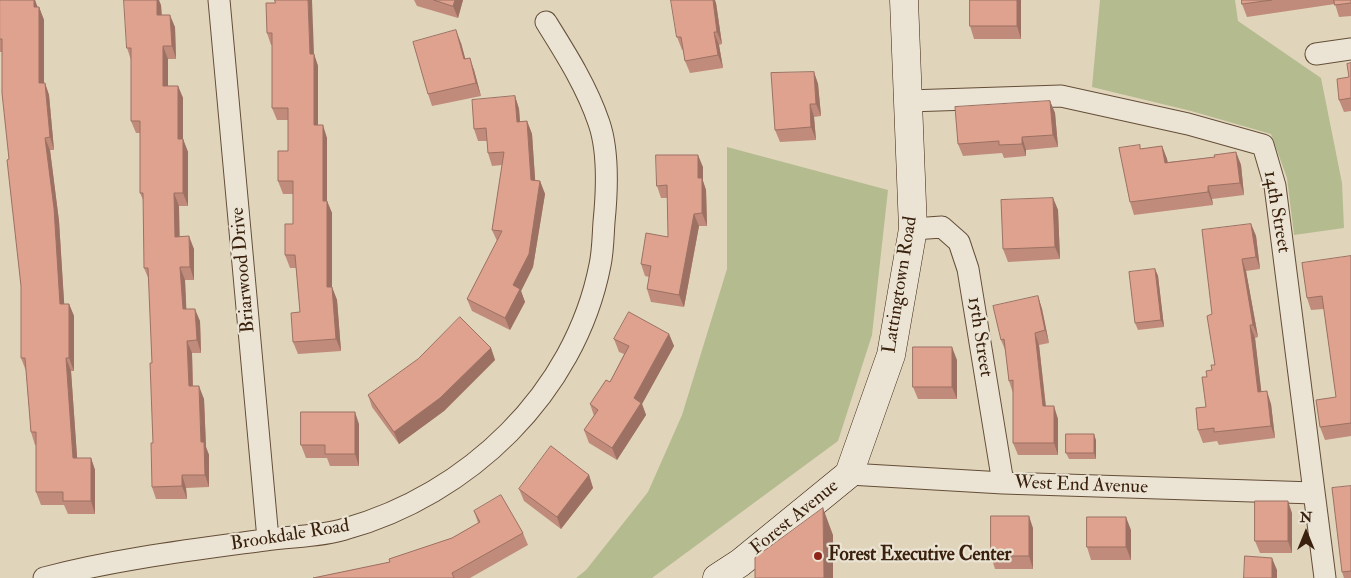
<!DOCTYPE html>
<html>
<head>
<meta charset="utf-8">
<style>
	body { margin:0 }
	#map { position:relative; width:1351px; height:578px; overflow:hidden; background:#e0d4bb; font-family:"IM FELL Double Pica",serif }
	canvas { display:block }
	.north { position:absolute; left:1281px; top:508px; width:50px; height:50px; -webkit-text-stroke:4px #ebe3d3; paint-order:stroke; rotate:0deg; font-size:14px; font-weight:700; line-height:20px; text-align:center; color:#3a210d }
	.north::after { content:''; display:block; margin:auto; width:18px; height:22px; background:#3a210d; clip-path:polygon(50% 0,100% 100%,50% 72%,0 100%) }
</style>
</head>
<body>
<div id="map">
<canvas width="1351" height="578"></canvas>
<div class="north">N</div>
</div>
<script>
const context = document.querySelector('canvas').getContext('2d');
context.lineJoin = 'round';
function fillPath(path, color) { context.fillStyle = color; context.fill(path, 'evenodd'); }
function strokePath(path, color, width, dash) { context.strokeStyle = color; context.lineWidth = width; context.lineCap = dash ? 'butt' : 'round'; context.setLineDash(dash || []); context.stroke(path); }
function write(font, color, halo, rows, align = 'center') {
  context.font = font + ' "IM FELL Double Pica",serif'; context.lineWidth = 4.5; context.setLineDash([]); context.textBaseline = 'middle'; context.strokeStyle = halo; context.fillStyle = color; for (const [text, x, y, turn = 0] of rows) {
    context.save(); context.translate(x, y); context.rotate((+turn || 0) * Math.PI / 180); context.textAlign = isNaN(turn) ? turn : align; if (halo) context.strokeText(text, 0, 0); context.fillText(text, 0, 0); context.restore();
  }
}
fillPath(new Path2D(`
	M1100 0H1235L1238 21 1321 78 1342 183 1344 228 1294 235 1287 178 1271 134 1191 111 1092 87Z
	M727 147 888 190 872 335 838 441 652 578H576L586 570 648 492 682 415 727 269Z`), '#b4bc8f');
const street = new Path2D(`
	M219 0 268 539
	M1316 54 1351 49
	M908 101 1061 96 1188 124 1263 145 1275 186 1325 578
	M913 229 942 227 959 242 968 269 1003 483
	M849 474 1003 483 1314 493
	M44 578C116 559 191 550 265 540 291 536 320 537 345 529 468 495 575 393 600 265 603 251 603 236 604 222 607 192 609 152 599 123 587 87 566 54 546 22`);
const secondary = new Path2D(`
	M717 578 740 563 849 474 891 355 913 229 904 0`);
strokePath(street, '#644e38', 23);
strokePath(secondary, '#3a210d', 29);
strokePath(street, '#ebe3d3', 21);
strokePath(secondary, '#ebe3d3', 28);
fillPath(new Path2D(`
	M0 0H35L37 7H39L44 20V83H45L49 95 54 150H50L59 221 64 304H69L74 316V371H71L77 458H91L95 470V514H68L64 505H41L36 492V445H35L31 432 26 371 21 358V286L9 159 2 52H0Z
	M414 0H463L458 18 417 6Z
	M1021 0V39H974L970 26Z
	M1242 0H1351V16L1339 17 1335 4 1247 17 1242 4Z
	M275 3 314 54 318 66V125L327 138V201L332 213V287L337 300 341 351 298 354 293 342 300 312 296 268H290L285 255 293 224V194H283L278 181 288 151V120H277L272 108V45H271L267 33Z
	M716 3 722 44 719 45 723 68 690 73 685 61 683 50H682L677 37Z
	M161 5 162 15 175 27 176 59H168V86H178L183 98V139L188 152V206H179V236L194 249V280H185L186 309 200 321 201 353H192L193 386 204 399 206 447 209 455V487L186 488 187 499H156L152 487 153 443 152 363 149 280 144 268V202L140 193V133H136L131 121V60L127 48Z
	M461 43 465 59 474 70 481 96 432 106 428 94Z
	M1351 63V111L1344 112 1339 100 1349 77Z
	M814 72 818 84 821 116 814 117 816 140 780 142 775 130Z
	M515 96 519 109 520 122 527 121 532 134 535 180 540 181 545 194 533 267 521 291 525 302 510 330 472 311 467 299 497 241 492 230 502 165 492 166 488 153 487 141H478L474 129Z
	M1050 101 1055 113 1058 147 1026 150V156L1004 158 1002 153 963 156 958 144Z
	M1162 146 1167 159 1168 162 1215 157 1236 152 1241 165 1244 195 1212 199 1213 205 1134 215 1130 202 1141 149Z
	M703 167V181L706 190 707 226H699L684 307 651 302 647 289 649 277 645 276 641 264 668 237V198H661L657 186Z
	M1053 198 1058 210 1060 259 1008 262 1003 249Z
	M1251 224 1256 236 1260 269 1246 271 1258 337 1255 338 1261 392 1271 404 1275 438 1219 445 1217 441 1203 443 1198 430 1206 407 1207 377 1215 365 1212 314Z
	M1351 256V436L1325 440 1320 427 1336 397 1324 309 1311 310 1307 298Z
	M1155 269 1158 276 1164 327 1138 330 1135 323Z
	M1038 296 1042 309 1049 343 1039 345 1046 406 1058 419V455H1018L1013 443V393L1009 381 1006 352 1001 340Z
	M669 334 674 346 642 404 646 415 617 460 589 443 584 430 594 416 590 404 610 382 624 354 619 352 614 339Z
	M491 348 495 360 444 411 399 444 372 407 368 395Z
	M957 360V399H918L913 387Z
	M359 424V466H330L327 458H306L301 445Z
	M1096 440V459H1069L1066 453Z
	M589 475 593 488 561 529 524 501 519 489Z
	M1351 486V578H1344L1342 572Z
	M474 511 523 533 528 545 470 578H313L390 562 452 538 478 523Z
	M1292 513V553H1260L1255 541Z
	M1033 528V569H995L991 556Z
	M1131 530V560H1091L1087 547Z`), '#c08b7a');
fillPath(new Path2D(`
	M34 0H35L39 11 34 7Z
	M157 0H159L161 5 162 28 157 15Z
	M308 0H312L314 54 318 66V138L314 125 310 54Z
	M455 0H463L458 18 453 6Z
	M713 0H715L716 3 722 44 717 32Z
	M1017 0H1021V39L1017 26Z
	M39 7 44 20V96L39 83Z
	M170 15 175 27 176 59 172 46Z
	M456 30 461 43 469 72 464 59Z
	M714 32 719 45 723 68 718 55Z
	M163 46 168 59V98L163 86Z
	M470 58 474 70 481 96 476 83Z
	M814 72 818 84 821 116 816 104Z
	M45 83 49 95 54 150 50 137Z
	M178 86 183 98V152L178 139Z
	M515 96 519 109 521 135 517 122Z
	M1050 101 1055 113 1058 147 1053 135Z
	M810 104 814 117 816 140 811 127Z
	M527 121 532 134 536 192 531 180Z
	M323 125 327 138V201L332 213V300L327 287 323 201Z
	M1022 137 1026 150V156L1022 144Z
	M45 138 50 150 59 221 65 316 60 304Z
	M183 139 188 152V206L183 193Z
	M1162 146 1167 159 1169 175 1165 163Z
	M1236 152 1241 165 1244 195 1240 183Z
	M698 155 703 167V181L706 190 707 226 702 213 698 178Z
	M540 181 545 194 533 267 521 291 525 302 510 330 505 318 513 285Z
	M1208 186 1212 199 1213 205 1208 192Z
	M174 193 179 206 180 249 175 237Z
	M1053 198 1058 210 1060 259 1055 247Z
	M694 214 699 226 684 307 679 295Z
	M1251 224 1256 236 1260 269 1256 257Z
	M189 236 194 249V280L190 267Z
	M1242 259 1246 271 1258 337 1253 325Z
	M180 267 185 280 187 322 183 309Z
	M1155 269 1158 276 1164 327 1161 320Z
	M332 287 337 300 341 351 336 339Z
	M1038 296 1042 309 1049 343 1045 330Z
	M69 304 74 316V371L69 358Z
	M195 309 200 321 201 353 197 340Z
	M1250 325 1255 338 1263 405 1258 392Z
	M1035 333 1039 345 1047 419 1043 406Z
	M669 334 674 346 642 404 646 415 617 460 612 448 634 398Z
	M187 341 192 353 193 399 189 386Z
	M952 347 957 360V399L952 387Z
	M491 348 495 360 444 411 399 444 394 432Z
	M66 358 71 371 78 470 73 458Z
	M199 386 204 399 206 447 209 455V487L205 475 201 442Z
	M1267 391 1271 404 1275 438 1271 426Z
	M1054 406 1058 419V455L1054 443Z
	M355 412 359 424V466L355 454Z
	M1094 434 1096 440V459L1094 453Z
	M91 458 95 470V514L91 501Z
	M182 475 186 488 187 499 182 486Z
	M589 475 593 488 561 529 557 517Z
	M1288 501 1292 513V553L1288 541Z
	M823 508 833 535V578H824Z
	M1029 516 1033 528V569L1029 556Z
	M1126 517 1131 530V560L1126 547Z
	M1272 558 1277 570V578H1272Z`), '#9c7163');
const building = new Path2D(`
	M0 0H34V7H39V83H45L50 137 45 138 54 208 60 304H69V358H66L73 458H91V501H63V492H36V432H31L25 358H21V286L7 160 9 159 2 93V39H0Z
	M124 0H157V15H170L172 46H163V86H178V139H183V193H174L175 237 189 236 190 267H180L183 309H195L197 340 187 341 189 386H199L201 442H204L205 475H182V486L152 487 151 443H153L150 363H152L148 268H144L143 193H140V121H131V48H127Z
	M275 0H308L310 54H314V125H323V201H327V287H332L336 339 293 342 291 313 300 312 295 255H285V224H293V181H278V151H288V108H272V33H267L266 3H275Z
	M434 0H455L453 6Z
	M671 0H713L717 32H714L718 55 685 61 681 37H677Z
	M970 0H1017V26H970Z
	M1242 0H1272L1242 4Z
	M1334 0H1351V3L1335 5Z
	M456 30 464 59 470 58 476 83 428 94 413 42Z
	M1351 63V98L1339 100 1337 79 1349 77 1347 64Z
	M814 72 816 104H810L811 127 775 130 771 73Z
	M515 96 517 122 527 121 531 180 540 181 529 254 513 285 520 289 505 318 467 299 502 231 492 230 504 152 488 153 486 128 474 129 472 100Z
	M1050 101 1053 135 1022 137V144L999 145V141L958 144 955 107Z
	M1140 145V149L1162 146 1165 163 1215 157 1214 155 1236 152 1240 183 1208 186V192L1130 202 1119 148Z
	M656 155H698V178H702V213L694 214 679 295 647 289 651 266 641 264 646 233 668 237 667 185 657 186Z
	M1053 198 1055 247 1003 249 1001 200Z
	M1251 224 1256 257 1242 259 1253 325H1250L1258 392 1267 391 1271 426 1214 432V428L1198 430 1196 408 1206 407 1202 377H1207L1206 371 1212 370 1211 365H1215L1207 316 1212 314 1202 230Z
	M1351 256V423L1320 427 1316 400 1336 397 1322 296 1307 298 1302 263Z
	M1155 269 1161 320 1135 323 1129 272Z
	M1038 296 1045 330 1035 333 1043 406H1054V443H1013V380L1009 381 1004 339 1001 340 993 306Z
	M629 312 669 334 634 398 641 403 612 448 584 430 598 410 590 404 606 380 610 382 629 346 614 339Z
	M460 317 491 348 440 398 394 432 368 395 418 359Z
	M913 347H952V387H913Z
	M301 412H355V454H325V445H301Z
	M1066 434H1094V453H1066Z
	M551 446 589 475 557 517 519 489Z
	M1351 486V571L1342 572 1332 488Z
	M501 495 523 533 452 573 454 578H313L390 562 389 559 452 538 480 522 474 511Z
	M1255 501H1288V541H1255Z
	M823 508 824 578H755V558Z
	M991 516H1029V556H991Z
	M1087 517H1126V547H1087Z
	M1245 556 1272 558V578H1244Z`);
fillPath(building, '#dfa28e');
strokePath(building, '#9c7163', 1);
for (const [x, y, r, color] of [
	[818,556,5,"#8f2418"]
]) { const dot = new Path2D(); dot.arc(x, y, r, 0, 2 * Math.PI); context.fillStyle = color; context.fill(dot); strokePath(dot, '#ebe3d3', 2); }
write('19px', '#3a210d', '#ebe3d3', [
	["14th Street",1276,212,80],
	["Briarwood Drive",244,270,-95],
	["Lattingtown Road",901,285,-81],
	["15th Street",979,337,81],
	["West End Avenue",1081,486,2],
	["Forest Avenue",795,518,-39],
	["Brookdale Road",290,536,-9]
]);
write('bold 19px', '#3a210d', '#ebe3d3', [
	["Forest Executive Center",828,556]
], 'left');
</script>
</body>
</html>
